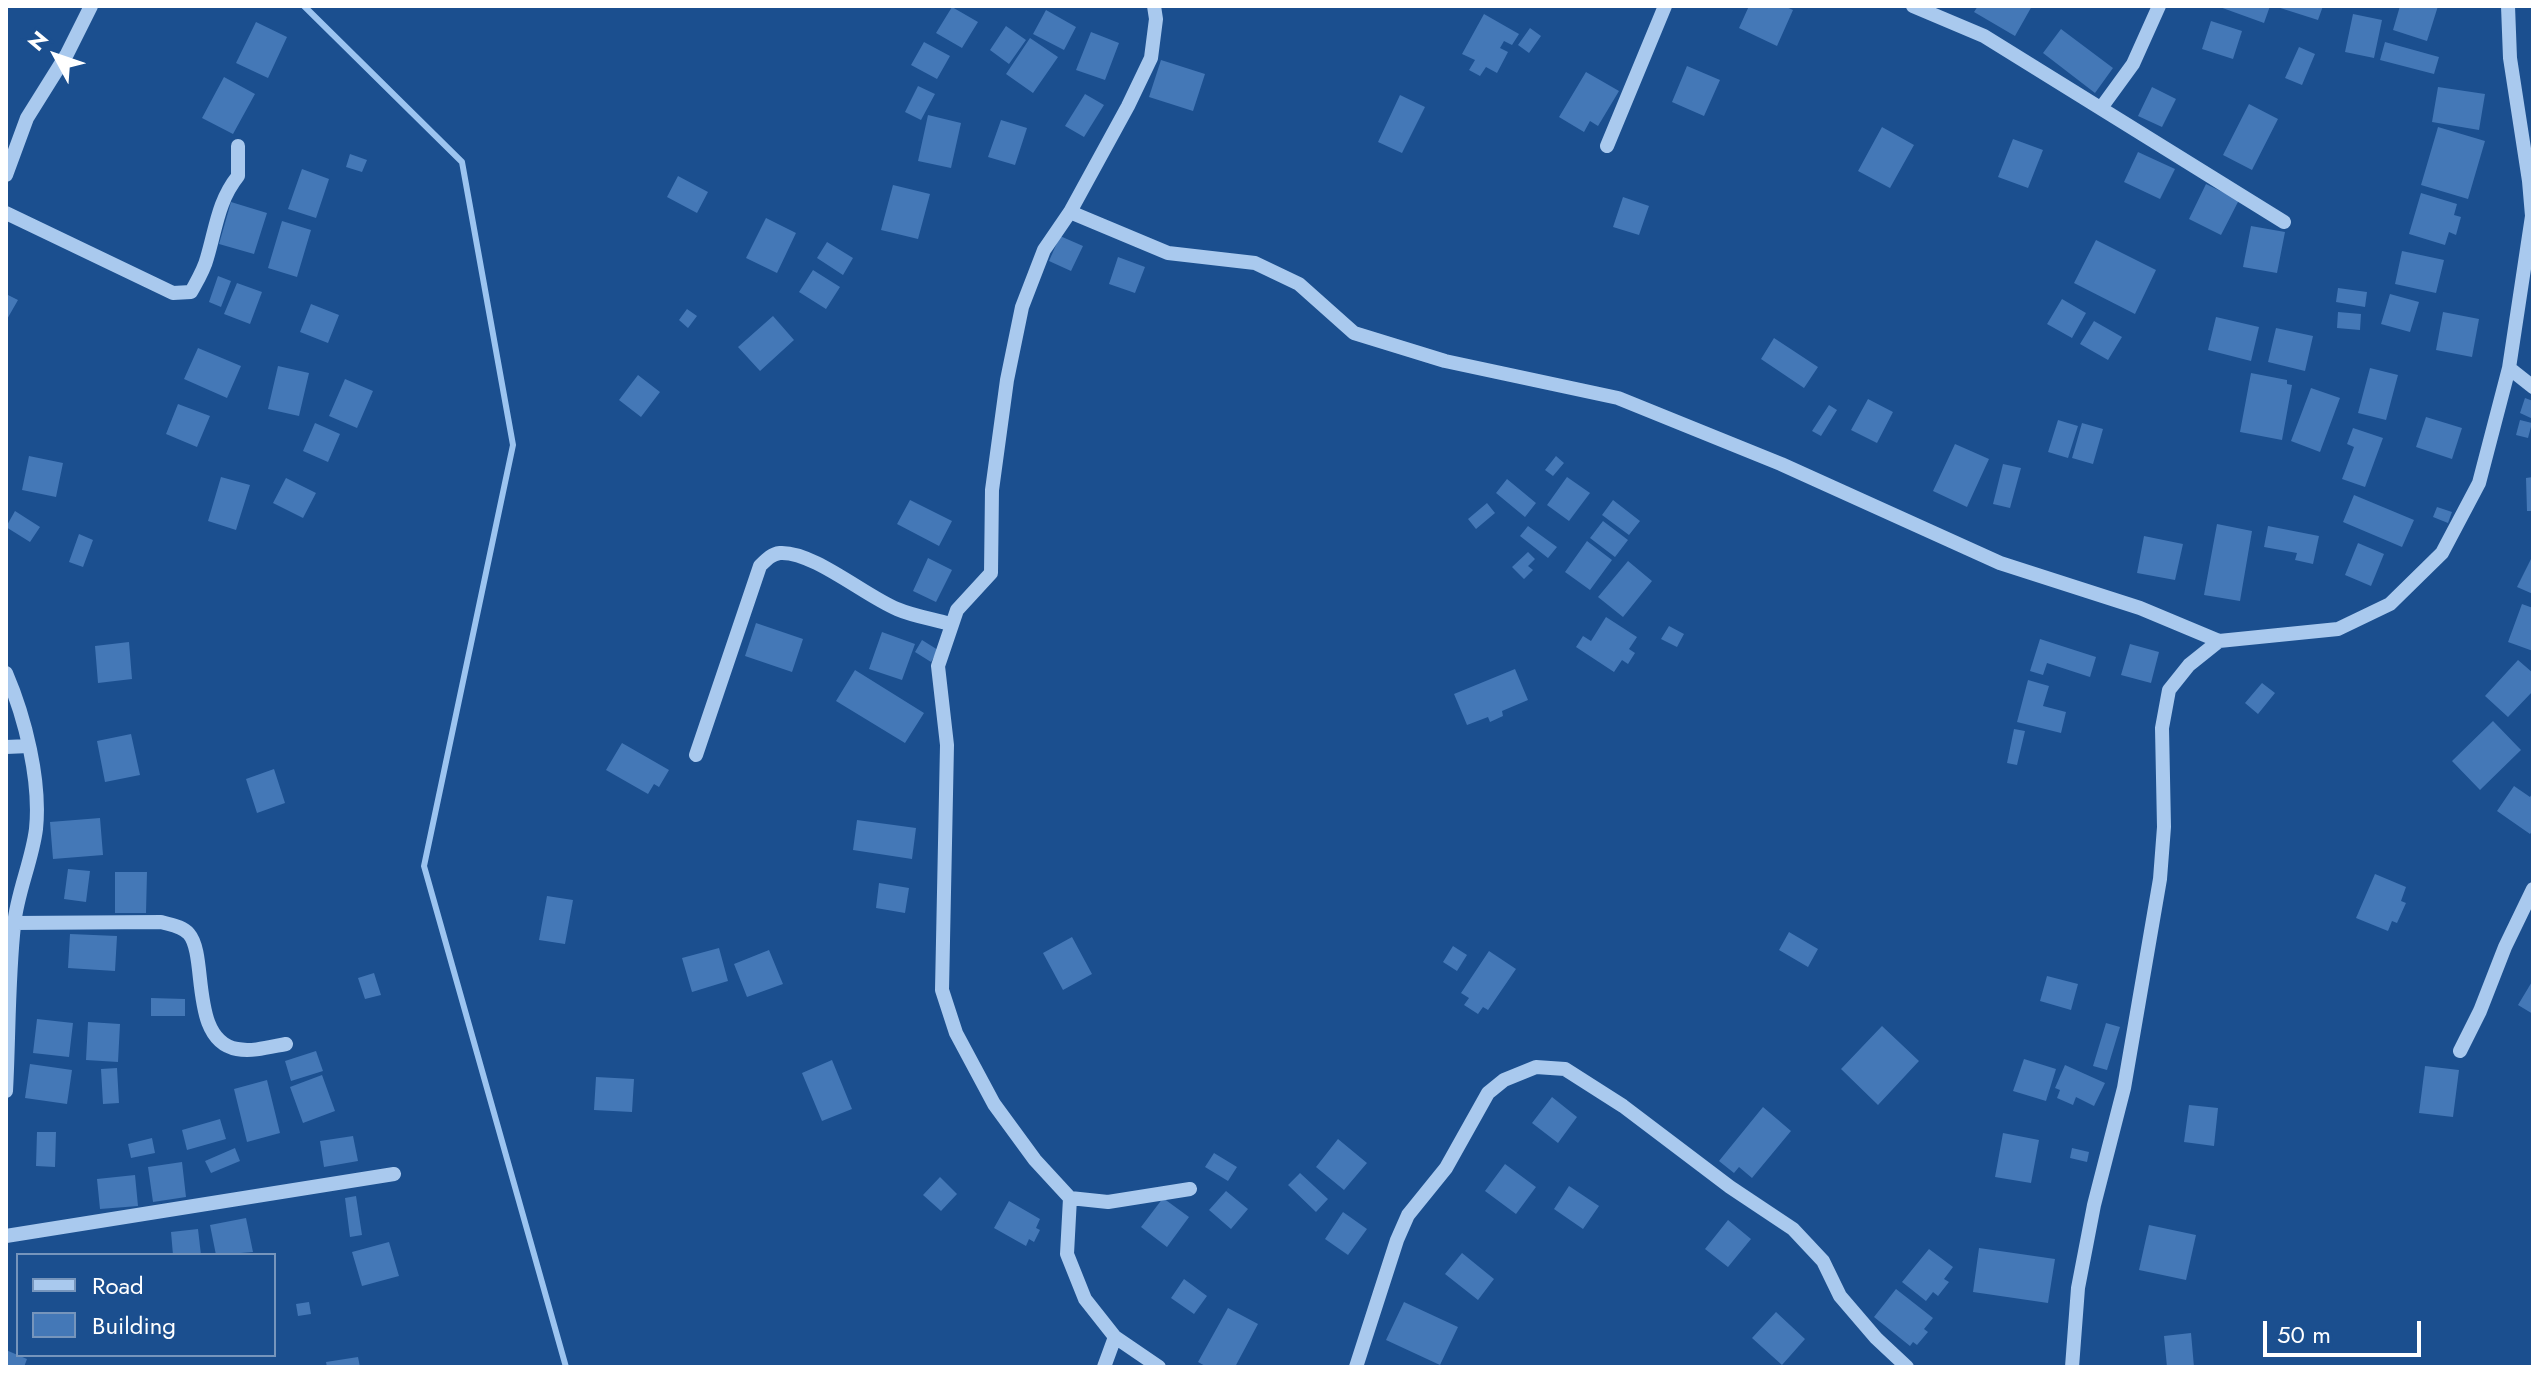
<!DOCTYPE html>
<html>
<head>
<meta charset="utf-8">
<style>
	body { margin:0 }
	#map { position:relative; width:2539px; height:1373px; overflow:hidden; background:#1b4f8f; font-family:Jost,sans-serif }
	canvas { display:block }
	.frame { position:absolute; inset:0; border:8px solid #fff; pointer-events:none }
	.legend { position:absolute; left:16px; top:1253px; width:260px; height:104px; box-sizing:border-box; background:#1b4f8f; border:2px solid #7695bc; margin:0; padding:10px 14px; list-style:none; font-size:24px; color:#fff }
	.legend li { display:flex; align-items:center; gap:16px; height:40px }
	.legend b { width:40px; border:2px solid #7695bc }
	.north { position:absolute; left:16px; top:16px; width:80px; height:80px; -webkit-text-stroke:6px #1b4f8f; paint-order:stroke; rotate:310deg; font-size:22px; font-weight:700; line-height:32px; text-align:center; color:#fff }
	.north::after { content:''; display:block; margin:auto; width:28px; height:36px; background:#fff; clip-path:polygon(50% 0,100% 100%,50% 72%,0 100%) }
	.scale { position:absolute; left:2263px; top:1321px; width:158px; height:36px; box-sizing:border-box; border:4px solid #fff; border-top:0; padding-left:10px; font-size:24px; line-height:28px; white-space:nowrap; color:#fff; -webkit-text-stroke:6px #1b4f8f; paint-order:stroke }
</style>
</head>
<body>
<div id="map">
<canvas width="2539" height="1373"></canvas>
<div class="frame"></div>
<ul class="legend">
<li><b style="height:10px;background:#a9c9ee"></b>Road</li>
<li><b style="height:22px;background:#4478b7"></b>Building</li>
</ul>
<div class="north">N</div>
<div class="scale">50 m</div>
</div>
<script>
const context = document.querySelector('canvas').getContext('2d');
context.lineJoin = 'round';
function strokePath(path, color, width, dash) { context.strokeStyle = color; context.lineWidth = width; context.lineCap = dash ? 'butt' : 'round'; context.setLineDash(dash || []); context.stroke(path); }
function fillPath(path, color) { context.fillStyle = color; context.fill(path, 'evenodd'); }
strokePath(new Path2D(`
	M304 6 462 162 513 445 424 866 566 1367`), '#9cc4f0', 6);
fillPath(new Path2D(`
	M1749 6H1784L1793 10 1777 46 1739 28Z
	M1978 6H2032L2015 36 1974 12Z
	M2217 6H2270L2264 23Z
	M2274 6H2323L2318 20Z
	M2400 6H2438L2427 41 2393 30Z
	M952 7 978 22 962 48 936 33Z
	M1046 10 1076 27 1064 50 1033 34Z
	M1484 14 1519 34 1512 45 1504 41 1500 48 1508 52 1497 73 1486 67 1480 76 1469 70 1475 60 1462 54Z
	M2353 14 2382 20 2374 58 2345 52Z
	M2211 21 2242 31 2233 59 2202 49Z
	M256 22 287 37 268 78 236 63Z
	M1006 26 1026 40 1009 64 990 50Z
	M1530 28 1541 36 1529 53 1518 45Z
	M2061 29 2113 68 2095 93 2043 53Z
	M1091 32 1119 43 1105 80 1076 70Z
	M1030 38 1058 57 1033 93 1006 74Z
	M924 42 950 56 937 79 911 65Z
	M2385 42 2439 57 2434 74 2380 60Z
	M2299 47 2315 54 2302 85 2285 78Z
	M1161 60 1205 74 1193 111 1149 97Z
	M1687 66 1720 80 1704 116 1672 102Z
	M1586 72 1619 91 1598 126 1590 121 1584 132 1559 117Z
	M224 77 255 94 233 134 202 118Z
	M918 86 935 94 921 120 905 112Z
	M2152 87 2176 99 2162 127 2138 116Z
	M2438 87 2485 94 2479 130 2432 122Z
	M1085 94 1104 105 1084 137 1065 126Z
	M1400 95 1425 107 1402 153 1378 142Z
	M2249 104 2278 119 2252 170 2223 155Z
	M928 115 961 123 951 168 918 161Z
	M1001 120 1027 128 1015 165 988 157Z
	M1882 127 1914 145 1890 188 1858 171Z
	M2438 127 2485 141 2468 199 2421 185Z
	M2013 139 2043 150 2028 188 1998 177Z
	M2138 152 2175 169 2160 199 2124 182Z
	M350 154 367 160 362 172 346 167Z
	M302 169 329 179 316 218 288 209Z
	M678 176 708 192 697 213 667 197Z
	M2206 184 2239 200 2221 235 2189 219Z
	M893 185 930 194 918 239 881 230Z
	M2421 193 2457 204 2454 215 2461 217 2456 235 2449 232 2445 245 2409 234Z
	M1623 197 1649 206 1639 235 1613 227Z
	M231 202 267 213 254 254 219 244Z
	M766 218 796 233 777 273 746 258Z
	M282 221 311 230 297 277 268 268Z
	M2251 226 2285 232 2277 273 2243 267Z
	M1060 236 1083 246 1071 271 1049 261Z
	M2096 240 2156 270 2135 314 2074 283Z
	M827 242 853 258 843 275 817 258Z
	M2402 251 2444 260 2436 293 2395 284Z
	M1118 257 1145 267 1135 293 1109 284Z
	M813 270 840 287 826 309 799 292Z
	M218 276 231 281 221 307 209 302Z
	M237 283 262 292 250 324 224 314Z
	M2338 288 2367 292 2365 307 2336 302Z
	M6 294 18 300 6 321Z
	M2390 294 2419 302 2410 332 2381 324Z
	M2062 299 2086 313 2072 338 2047 324Z
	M311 304 339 315 328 343 300 332Z
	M687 309 697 316 688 328 679 320Z
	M2338 312 2361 314 2360 330 2337 328Z
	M2443 312 2479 319 2472 357 2436 350Z
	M773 316 794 340 760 371 738 347Z
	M2216 317 2259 327 2251 361 2208 350Z
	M2094 321 2122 337 2108 360 2080 344Z
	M2276 328 2313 336 2305 371 2268 362Z
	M1774 338 1818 367 1804 388 1761 359Z
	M198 348 241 366 227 398 184 379Z
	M278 366 309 373 299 416 268 409Z
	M2370 368 2398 375 2386 420 2358 413Z
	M2251 373 2287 380V384L2292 385 2282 440 2240 432Z
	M638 375 660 392 641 417 619 400Z
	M345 379 373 391 357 428 329 416Z
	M2311 388 2340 398 2320 452 2291 441Z
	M2525 398 2533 401V419L2520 413Z
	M1868 399 1893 412 1877 443 1851 430Z
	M178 404 210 416 197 447 166 434Z
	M1829 405 1837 410 1821 436 1812 431Z
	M2426 417 2462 428 2452 459 2416 447Z
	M2058 420 2078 426 2068 458 2048 452Z
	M2520 420 2532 423 2528 438 2516 435Z
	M315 423 340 434 328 462 303 451Z
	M2082 423 2103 429 2093 464 2072 458Z
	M2353 428 2383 438 2365 487 2342 479 2354 447 2347 444Z
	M1955 444 1989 459 1967 507 1933 491Z
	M29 456 63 463 56 497 22 490Z
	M1556 456 1564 463 1553 476 1545 470Z
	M2003 464 2021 468 2010 508 1993 504Z
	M221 477 250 485 236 530 208 521Z
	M1567 477 1590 493 1569 521 1547 505Z
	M2533 477V511H2527L2526 478Z
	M286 478 316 493 303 518 273 503Z
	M1507 479 1536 503 1525 517 1496 493Z
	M2354 495 2414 520 2402 547 2343 522Z
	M910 500 952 521 939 546 897 524Z
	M1613 500 1640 521 1629 535 1602 515Z
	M1487 503 1495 513 1476 529 1468 519Z
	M2437 507 2452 512 2448 523 2433 517Z
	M15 511 40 527 30 542 6 527Z
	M1603 521 1628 540 1615 557 1590 538Z
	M2217 524 2252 531 2240 601 2204 595Z
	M1528 526 1557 547 1548 558 1520 536Z
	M2268 526 2319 536 2313 564 2295 560 2297 553 2264 547Z
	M79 534 93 540 83 567 69 562Z
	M2144 536 2183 544 2175 580 2137 573Z
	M1587 541 1612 560 1590 590 1565 572Z
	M2358 543 2384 554 2371 586 2345 575Z
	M1528 552 1535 559 1528 566 1533 570 1524 579 1512 567Z
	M2533 555V594L2517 587Z
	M928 558 952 570 936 602 913 591Z
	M1628 561 1652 581 1623 617 1598 597Z
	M2522 604 2533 608V651L2508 642Z
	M1606 617 1637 637 1629 649 1635 653 1628 664 1622 660 1614 672 1576 647 1583 636 1591 641Z
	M756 623 803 639 792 672 745 656Z
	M1669 626 1684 634 1677 647 1661 639Z
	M882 632 915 644 902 680 869 669Z
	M2040 639 2096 657 2090 677 2047 663 2043 675 2030 671Z
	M922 640 938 650 931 662 915 652Z
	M129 642 132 679 98 683 95 646Z
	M2130 644 2159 652 2151 683 2121 675Z
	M2518 660 2533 673V691L2508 717 2485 696Z
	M1515 669 1528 700 1502 711 1503 716 1490 722 1488 717 1467 725 1454 694Z
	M855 670 924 713 905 743 836 701Z
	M2028 680 2049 686 2043 706 2066 712 2061 733 2017 722Z
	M2262 683 2275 693 2258 714 2245 703Z
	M2493 721 2521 750 2480 790 2452 761Z
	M2014 729 2025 731 2017 765 2007 763Z
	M131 734 140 775 105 782 97 741Z
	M622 743 669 770 659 787 654 784 648 794 606 770Z
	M274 769 285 803 257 813 246 779Z
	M2514 786 2530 797 2533 792V830L2530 834 2497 811Z
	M100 818 103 855 53 859 50 822Z
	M857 820 916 828 912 859 853 850Z
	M68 869 90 871 86 902 64 899Z
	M115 872H147L146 913H115Z
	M2375 874 2406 887 2401 901 2406 903 2397 923 2392 921 2388 931 2356 918Z
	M879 883 909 888 905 913 876 908Z
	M547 896 573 900 565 944 539 940Z
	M1789 932 1818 949 1808 967 1779 950Z
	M70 934 117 936 115 971 68 968Z
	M1072 937 1092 974 1063 990 1043 953Z
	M1453 946 1467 955 1457 971 1443 962Z
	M719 948 728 981 692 992 682 958Z
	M769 950 783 984 747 997 734 964Z
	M1489 951 1516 969 1488 1010 1483 1007 1478 1014 1464 1005 1469 998 1461 993Z
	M374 973 381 995 365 999 358 978Z
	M2047 976 2078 984 2071 1010 2040 1001Z
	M2533 980V1014L2518 1005Z
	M151 998 185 999V1016H151Z
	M37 1019 73 1023 69 1057 33 1053Z
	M88 1022 120 1024 118 1062 86 1060Z
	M2106 1023 2120 1027 2107 1070 2093 1066Z
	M1882 1026 1919 1061 1878 1105 1841 1069Z
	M316 1051 323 1071 291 1081 285 1061Z
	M2024 1059 2056 1069 2046 1101 2013 1091Z
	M832 1060 852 1109 822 1121 802 1073Z
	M30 1064 72 1070 67 1104 25 1098Z
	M2065 1065 2105 1083 2094 1106 2076 1097 2073 1105 2057 1098 2060 1090 2055 1088Z
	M2425 1066 2459 1070 2453 1117 2419 1113Z
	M117 1068 119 1103 103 1104 101 1069Z
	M322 1075 335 1111 303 1123 290 1087Z
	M596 1077 634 1079 632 1112 594 1110Z
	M267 1080 280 1133 247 1142 234 1089Z
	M1552 1097 1577 1117 1558 1143 1532 1123Z
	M2189 1105 2218 1108 2214 1146 2184 1142Z
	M1763 1107 1791 1131 1752 1178 1739 1167 1734 1173 1719 1161Z
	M220 1119 226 1139 187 1150 182 1130Z
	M37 1132H56L55 1167 36 1166Z
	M2003 1133 2039 1140 2031 1183 1995 1177Z
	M353 1136 358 1161 324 1167 320 1141Z
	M152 1138 155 1153 131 1158 128 1144Z
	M1338 1139 1367 1163 1344 1190 1316 1167Z
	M235 1148 240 1161 211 1173 205 1161Z
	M2072 1148 2089 1152 2087 1162 2070 1158Z
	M1214 1153 1237 1167 1228 1181 1205 1167Z
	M182 1162 186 1197 153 1202 148 1167Z
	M1505 1164 1536 1187 1516 1214 1485 1191Z
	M1300 1173 1328 1199 1316 1212 1288 1185Z
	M135 1175 138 1206 100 1209 97 1179Z
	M940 1177 957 1194 941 1211 923 1195Z
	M1569 1186 1599 1206 1583 1229 1554 1209Z
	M1226 1191 1248 1209 1231 1229 1209 1210Z
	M356 1196 362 1235 350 1237 345 1198Z
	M1163 1198 1189 1217 1167 1247 1141 1227Z
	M1009 1201 1040 1219 1036 1228 1040 1230 1034 1242 1029 1239 1026 1246 994 1228Z
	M1343 1212 1367 1229 1348 1255 1325 1239Z
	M246 1218 253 1252 216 1255 210 1225Z
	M1728 1220 1751 1239 1728 1267 1705 1249Z
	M2149 1225 2196 1235 2186 1280 2139 1270Z
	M198 1229 201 1255H173L171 1232Z
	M389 1242 399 1276 362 1286 352 1252Z
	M1979 1248 2055 1259 2048 1303 1973 1292Z
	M1929 1249 1953 1267 1944 1279 1949 1282 1938 1296 1933 1292 1926 1301 1902 1282Z
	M1462 1253 1494 1279 1478 1300 1445 1274Z
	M1184 1279 1207 1296 1194 1314 1171 1298Z
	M1896 1289 1933 1318 1924 1329 1928 1332 1917 1345 1913 1342 1910 1346 1874 1317Z
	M309 1302 311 1314 298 1316 296 1304Z
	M1404 1302 1458 1327 1440 1365 1386 1340Z
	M1228 1308 1258 1324 1235 1367H1207L1198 1362Z
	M1776 1312 1805 1339 1782 1365 1752 1338Z
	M2191 1333 2194 1367H2167L2164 1336Z
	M6 1350 27 1359 24 1367H6Z
	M358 1357 360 1367H327L326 1362Z`), '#4478b7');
strokePath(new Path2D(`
	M1913 6 1984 36 2284 222
	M2101 108 2133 64 2159 6
	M1607 146 1665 6
	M6 175 27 118 67 54 91 6
	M1070 212 1168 253 1255 263 1299 284 1354 333 1445 361 1618 398 1781 464 2000 563 2140 608 2219 641 2338 629 2390 604 2442 553 2479 483 2509 368 2532 216 2529 181 2510 58 2508 6
	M6 213 173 293 191 292C197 281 204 270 207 258 216 228 218 201 238 176V146
	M2509 368 2533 387
	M6 673C25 717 41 781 36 829 32 861 17 893 14 925 8 980 9 1036 6 1091
	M6 747 29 746
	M696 755 760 566C766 560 771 554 780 553 813 551 865 596 897 609 913 616 933 619 950 624
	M14 923 161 922C171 925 182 926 189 934 208 956 189 1040 237 1049 252 1052 270 1047 286 1044
	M2460 1051 2480 1011 2505 947 2533 889
	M1070 1198 1108 1202 1190 1189
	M6 1236 394 1174
	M1115 1337 1159 1367
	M1104 1367 1115 1337 1085 1299 1067 1254 1070 1198 1035 1160 994 1104 956 1033 942 990 947 745 938 666 957 610 991 573 992 490 1007 380 1022 307 1044 250 1070 212 1128 106 1151 58 1156 19 1154 6
	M1356 1367 1397 1240 1408 1215 1446 1168 1488 1093 1504 1080 1536 1067 1565 1069 1623 1106 1730 1187 1793 1229 1823 1261 1840 1296 1876 1338 1907 1367
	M2072 1367 2078 1288 2094 1205 2124 1088 2160 879 2164 827 2162 728 2169 690 2189 665 2219 641`), '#a9c9ee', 14);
</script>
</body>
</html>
